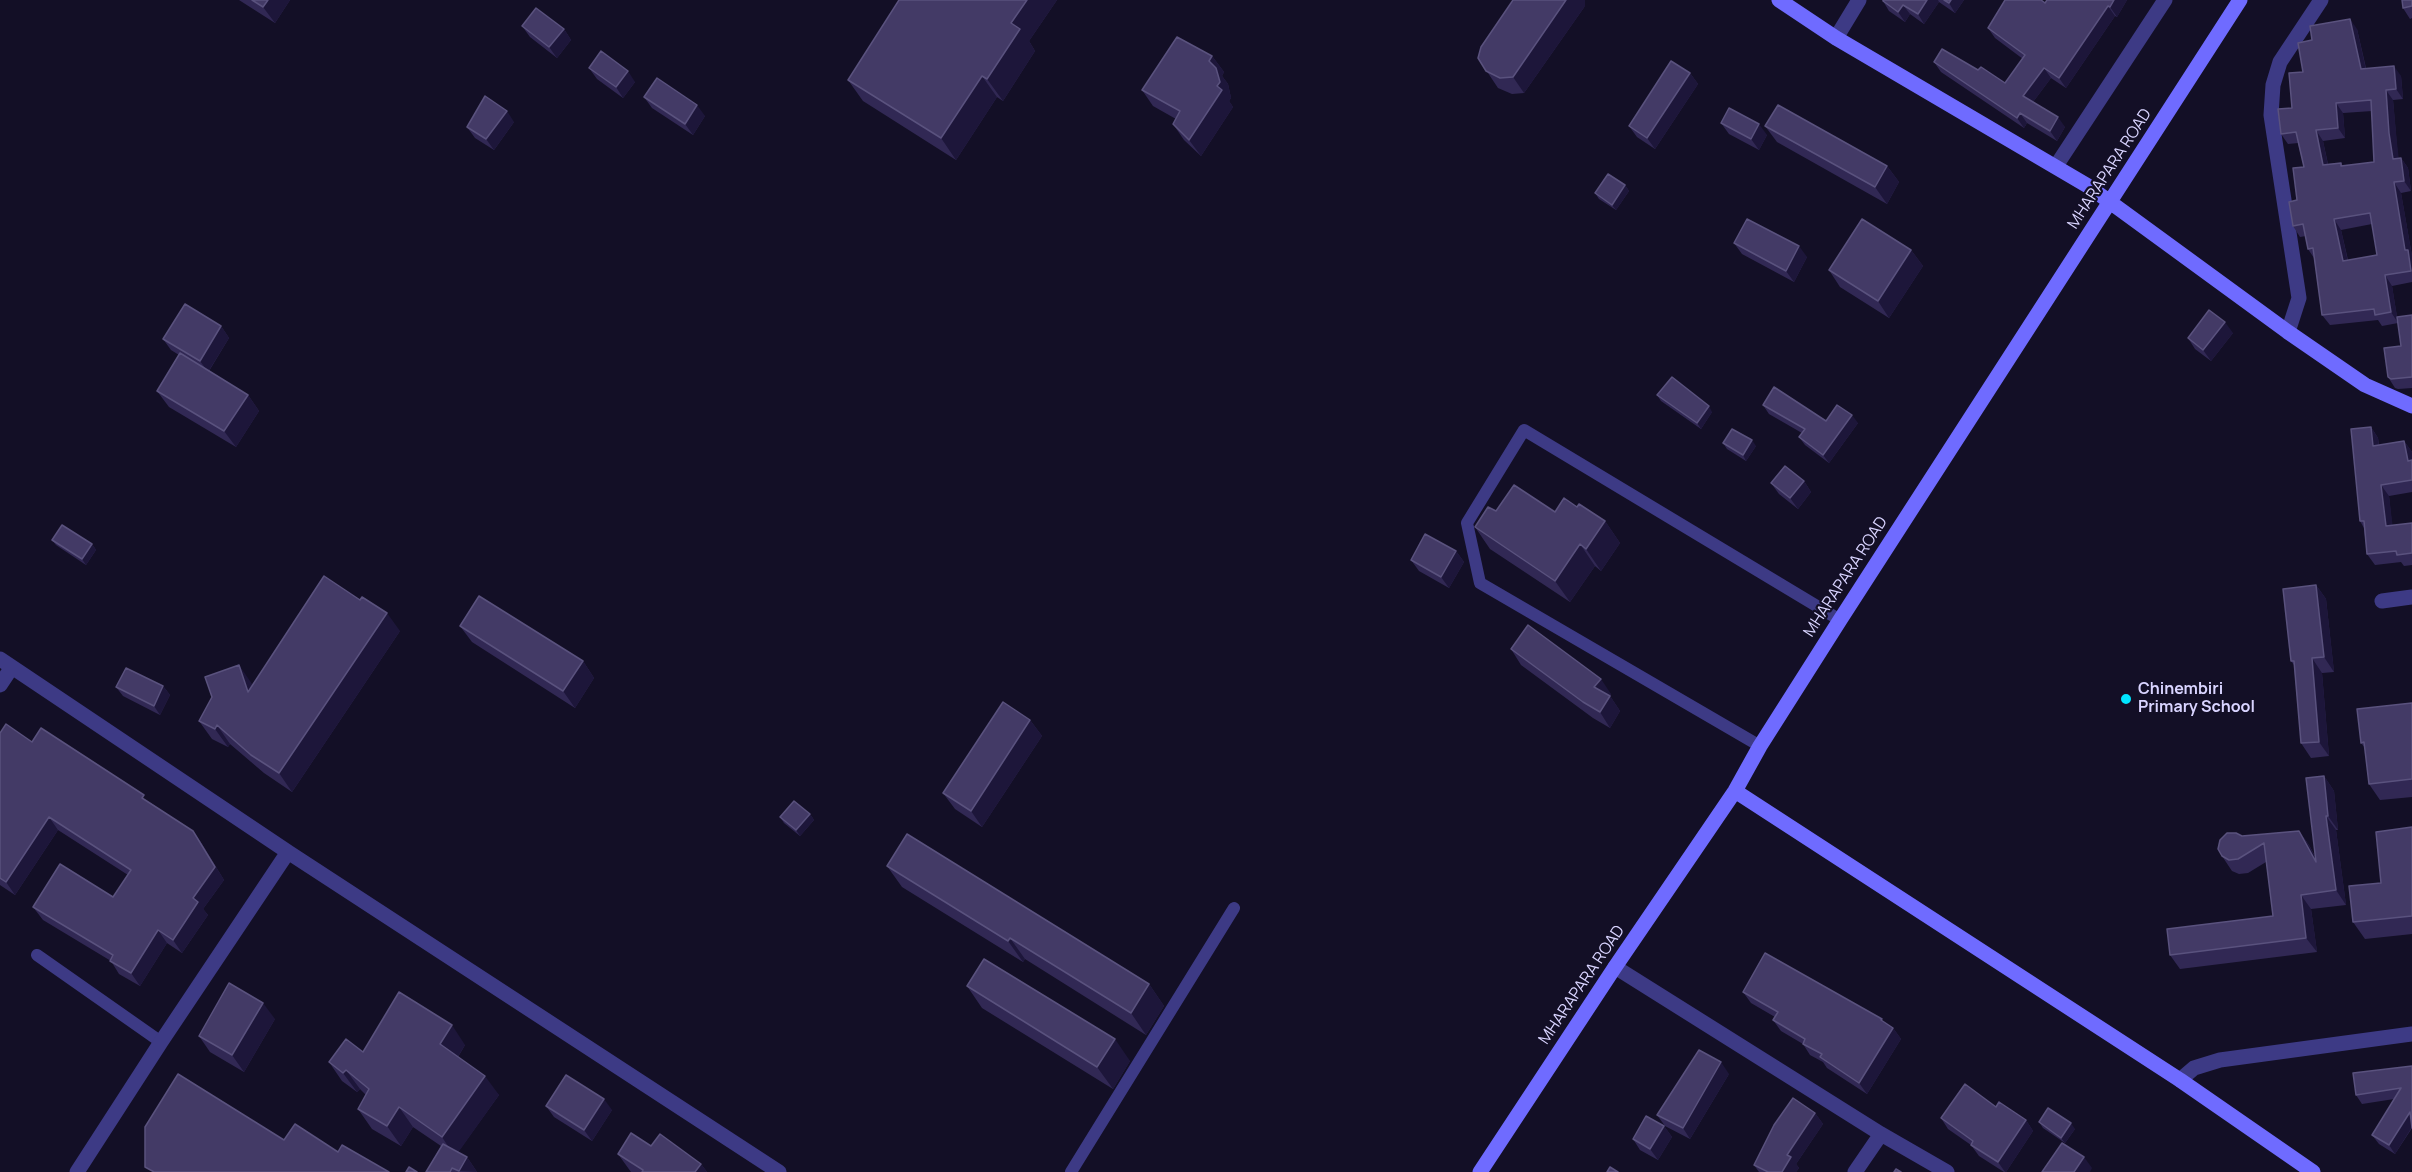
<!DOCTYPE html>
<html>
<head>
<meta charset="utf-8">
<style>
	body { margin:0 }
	canvas { display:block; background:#130f26 }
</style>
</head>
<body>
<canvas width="2412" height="1172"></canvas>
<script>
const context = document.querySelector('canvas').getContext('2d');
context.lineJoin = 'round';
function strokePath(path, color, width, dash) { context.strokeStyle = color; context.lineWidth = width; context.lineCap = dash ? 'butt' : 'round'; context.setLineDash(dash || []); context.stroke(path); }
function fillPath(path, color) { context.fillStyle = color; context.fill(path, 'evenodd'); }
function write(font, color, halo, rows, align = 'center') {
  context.font = font + ' Manrope,sans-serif'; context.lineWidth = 4.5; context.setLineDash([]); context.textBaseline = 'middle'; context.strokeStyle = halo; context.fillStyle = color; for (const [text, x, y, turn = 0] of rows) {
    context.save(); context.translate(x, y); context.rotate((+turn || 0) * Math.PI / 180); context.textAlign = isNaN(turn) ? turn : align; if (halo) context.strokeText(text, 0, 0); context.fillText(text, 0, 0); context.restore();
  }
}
strokePath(new Path2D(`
	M1760 746 1480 583 1467 523 1524 430 1840 620
	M37 955 161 1042
	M1071 1172 1234 908`), '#3d3a85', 12);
strokePath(new Path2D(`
	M1836 38 1859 0
	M2056 166 2165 0
	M2288 332 2299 298 2271 115 2273 85 2280 62 2321 0
	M2382 601 2412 597
	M0 659 288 852
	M0 685 12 667
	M1615 967 1881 1134 1947 1172
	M2180 1080 2194 1068 2220 1060 2412 1034
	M77 1172 161 1042 288 852 779 1172
	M1855 1172 1881 1134`), '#3d3a85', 15);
strokePath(new Path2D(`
	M1779 0 1836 38 2088 186 2288 332 2365 385 2412 406
	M1735 791 2180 1080 2313 1172
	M1480 1172 1615 967 1735 791 1760 746 1840 620 2240 0`), '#6f6bff', 15);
fillPath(new Path2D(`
	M239 0H290L275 23Z
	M899 0H1057L1029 41 1035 51 1003 101 997 97 956 160 863 101 848 80Z
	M1883 0H1964L1955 13 1939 2 1924 24 1910 14 1905 22 1889 11 1883 1Z
	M2127 0 2117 17 2115 16 2066 88 2051 78 2033 102 2065 127 2057 141 2027 123 2024 128 1941 72 1934 62 1978 70 2005 83 2023 59 1995 38 1988 28 2045 3Z
	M2412 0V18L2410 19 2403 8Z
	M1585 6 1524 93 1512 94 1498 88 1478 58Z
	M522 26 564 29 571 40 557 58 530 37Z
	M2357 29 2366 68 2401 76 2403 99 2393 100 2398 158H2401L2408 168 2411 191 2401 193 2412 256V282L2392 286 2397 317 2412 315V388L2398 389 2395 388 2388 377 2401 346 2398 323 2382 326 2378 320 2330 325 2322 315 2314 258 2308 249 2306 236 2300 237 2293 226 2304 167 2298 143 2288 144 2281 134 2292 108 2312 40ZM2372 111 2374 162 2343 166 2341 163 2328 164 2323 141 2345 138 2343 113ZM2372 224 2377 255 2348 260 2341 230Z
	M1212 56 1224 72 1222 76 1228 84 1231 98 1229 101 1233 107 1201 156 1184 140 1173 124 1176 119 1153 106 1142 90Z
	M589 68 635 82 623 98 597 79Z
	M1690 73 1698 84 1655 149 1637 137 1629 126Z
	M644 97 705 116 693 135 652 108Z
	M514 122 494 150 475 138 467 127Z
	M1721 123 1767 135 1759 150 1729 134Z
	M1765 126 1887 166 1899 182 1887 204 1777 142Z
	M1625 185 1629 191 1616 210 1599 199 1595 193Z
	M1734 243 1807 257 1794 282 1742 254Z
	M1911 250 1923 266 1889 318 1840 287 1829 270Z
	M221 326 229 338 209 371 248 395 259 411 236 447 169 407 157 391 179 355 171 350 163 339Z
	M2233 333 2211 361 2195 349 2188 338Z
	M1657 395 1712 412 1701 429 1661 401Z
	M1763 405 1826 421 1858 423 1829 463 1805 445 1799 437 1802 433 1769 414Z
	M2371 427 2378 438 2379 445 2404 441 2412 452V492L2389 496 2392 525 2412 523V565L2404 566 2401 562 2375 565 2367 554 2364 528 2360 521Z
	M1723 443 1756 446 1746 461 1727 449Z
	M1804 481 1811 492 1798 509 1779 494 1771 483Z
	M1496 511 1555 512 1605 521 1620 543 1601 571 1595 566 1570 602 1490 549 1475 527Z
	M52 540 92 544 96 550 86 565 56 545Z
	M1456 551 1464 562 1449 588 1419 571 1411 560Z
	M2316 585 2326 599 2334 672 2322 673 2329 756 2311 758 2301 743 2294 665 2291 661Z
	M460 626 583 661 594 678 575 708 472 642Z
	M400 631 292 792 264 773 230 744 228 747 212 739 199 721 252 684V685Z
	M1511 649 1611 694 1610 696 1620 711 1610 728 1593 718 1521 665Z
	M163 686 170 695 160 715 123 696 116 687Z
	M2412 703V797L2380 800 2369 784 2365 748 2361 743Z
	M1030 720 1042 736 982 827 955 809 943 793Z
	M0 733 32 742 149 802 193 831 202 844 224 880 203 909 208 915 182 953 167 943 140 986 119 974 111 961 43 920 33 907 113 897 128 875 58 830 15 895 0 885Z
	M2324 776 2334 791 2338 830H2336L2346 905 2311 909 2317 952 2180 969 2170 955 2273 916 2266 862 2248 873 2239 874 2232 871 2222 856 2242 836 2299 831 2309 845 2315 856Z
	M810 814 814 820 800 836 784 823 780 817Z
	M2412 827V934L2365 939 2353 922 2381 883Z
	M887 866 1149 984 1164 1006 1146 1035 1025 959 1023 962 902 887Z
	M967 986 1130 1061 1113 1089 982 1008Z
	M1743 992 1885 1023 1893 1028 1901 1039 1867 1094 1827 1068 1823 1062 1810 1055 1803 1044 1781 1031 1773 1020 1775 1017 1751 1003Z
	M275 1019 244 1072 210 1052 199 1036Z
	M465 1045 458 1057 499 1095 458 1152 467 1157 477 1172H426L441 1146 413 1127 401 1146 372 1129 358 1109 366 1095 360 1089 357 1092 342 1081 329 1062 363 1052Z
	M2412 1066V1128L2395 1154 2379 1144 2372 1135 2394 1099 2362 1104 2356 1095Z
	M1729 1074 1690 1139 1665 1126 1657 1115Z
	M546 1106 612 1110 592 1141 554 1117Z
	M1996 1107 2026 1120 2033 1131 2006 1172H2004L1979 1156 1971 1145 1948 1129 1941 1118Z
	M1815 1113 1823 1124 1796 1164 1799 1168 1796 1172H1759L1754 1165Z
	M2039 1122 2075 1129 2065 1143 2043 1128Z
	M1664 1126 1672 1137 1658 1160 1640 1150 1633 1139Z
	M651 1146 701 1164 707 1172H631L618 1154Z`), '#312854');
fillPath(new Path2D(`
	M268 0H290L275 23 263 7Z
	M1027 0H1057L1029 41 1035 51 1003 101 987 79 1011 23Z
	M1566 0H1585V6L1524 93 1513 77Z
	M1927 0H1938L1939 2 1924 24 1918 14Z
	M1951 0H1964L1955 13 1949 3Z
	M2114 0H2127L2117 17 2110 7Z
	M1903 5 1910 14 1905 22 1898 12Z
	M2108 6 2115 16 2066 88 2059 78Z
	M2350 19 2357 29 2368 79 2361 69Z
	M564 29 571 40 557 58 549 47Z
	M1212 56 1224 72 1222 76 1228 84 1231 98 1229 101 1233 107 1201 156 1189 140 1217 86 1209 61Z
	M2394 66 2401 76 2403 99 2396 89Z
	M2044 68 2051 78 2030 106 2023 96Z
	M628 71 635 82 623 98 616 87Z
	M1690 73 1698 84 1655 149 1647 138Z
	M982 76 997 97 956 160 941 138Z
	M2386 90 2393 100 2397 143 2400 169 2393 159 2389 133Z
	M2336 103 2343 113 2345 138 2338 128Z
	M697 105 705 116 693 135 685 124Z
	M507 111 514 122 494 150 486 139Z
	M2020 113 2027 123 2024 128 2017 118Z
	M2058 117 2065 127 2057 141 2050 131Z
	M1759 124 1767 135 1759 150 1751 139Z
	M2316 130 2323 141 2330 175 2323 165Z
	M2401 158 2408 168 2411 191 2404 181Z
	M1887 166 1899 182 1887 204 1875 187Z
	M2394 182 2401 193 2412 256V272L2405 250Z
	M1625 185 1629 191 1616 210 1612 205Z
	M2334 219 2341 230 2350 271 2343 261Z
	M1799 246 1807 257 1794 282 1786 271Z
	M1911 250 1923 266 1889 318 1878 301Z
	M2385 275 2392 286 2398 323 2391 312Z
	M2225 322 2233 333 2211 361 2203 350Z
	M221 326 229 338 208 372 200 361Z
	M248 395 259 411 236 447 224 431Z
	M1709 406 1712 412 1701 429 1697 423Z
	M1852 415 1858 423 1829 463 1823 455Z
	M2371 427 2378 438 2380 457 2373 446Z
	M1752 440 1756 446 1746 461 1743 455Z
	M2404 441 2412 452V467L2408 461Z
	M1804 481 1811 492 1798 509 1790 498Z
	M2381 485 2389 496 2394 537 2386 526Z
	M1605 521 1620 543 1601 571 1586 549Z
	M92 544 96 550 86 565 82 559Z
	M1580 544 1595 566 1570 602 1555 581Z
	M1456 551 1464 562 1449 588 1441 577Z
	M2316 585 2326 599 2334 672 2324 657Z
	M387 613 400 631 292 792 279 773Z
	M2312 658 2322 673 2329 756 2319 742Z
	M583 661 594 678 575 708 563 691Z
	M239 665 252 684 261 710 248 692Z
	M1601 679 1611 694 1610 696 1620 711 1610 728 1600 712 1594 687Z
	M163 686 170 695 160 715 154 706Z
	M1030 720 1042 736 982 827 971 811Z
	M217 725 230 744 228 747 215 729Z
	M2324 776 2334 791 2338 830 2328 816Z
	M810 814 814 820 800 836 796 830Z
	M2326 816 2336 830 2346 905 2336 890Z
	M49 817 58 830 15 895 6 882Z
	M193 831 202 844 224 880 203 909 208 915 182 953 173 940 193 898Z
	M2299 831 2309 845 2326 877 2316 862Z
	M2301 895 2311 909 2317 952 2306 938Z
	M158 930 167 943 140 986 131 973Z
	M1010 938 1025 959 1023 962 1008 941Z
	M1149 984 1164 1006 1146 1035 1131 1013Z
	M263 1003 275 1019 244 1072 232 1055Z
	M452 1025 465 1045 454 1063 440 1044Z
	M1893 1028 1901 1039 1867 1094 1859 1083Z
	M1115 1039 1130 1061 1113 1089 1097 1067Z
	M1721 1062 1729 1074 1690 1139 1683 1128Z
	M346 1070 360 1089 357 1092 343 1073Z
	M485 1076 499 1095 455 1157 442 1137Z
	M604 1099 612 1110 592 1141 584 1130Z
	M399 1107 413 1127 401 1146 387 1126Z
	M2410 1112 2412 1127 2395 1154 2389 1145Z
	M1815 1113 1823 1124 1796 1164 1799 1168 1796 1172H1782L1787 1155Z
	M2026 1120 2033 1131 2006 1172H2005L1998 1162Z
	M2071 1123 2075 1129 2065 1143 2061 1138Z
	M1664 1126 1672 1137 1658 1160 1650 1149Z
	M467 1157 477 1172 459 1171Z
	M2084 1157 2092 1168 2090 1172H2074Z
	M701 1164 707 1172H695Z`), '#1d163a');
const building = new Path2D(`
	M252 0H268L263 7Z
	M899 0H1027L1011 23 1020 29 987 79 982 76 941 138 848 80Z
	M1513 0H1566L1513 77 1500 78 1486 71 1478 58 1481 47Z
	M1883 0H1927L1918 14 1903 5 1898 12 1883 1Z
	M1944 0H1951L1949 3Z
	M2005 0H2041L2045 3 2047 0H2114L2110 7 2108 6 2059 78 2044 68 2023 96 2058 117 2050 131 2020 113 2017 118 1934 62 1942 49 1978 70 1981 67 2005 83 2025 55 1988 28Z
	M2402 0H2412V6L2403 8Z
	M536 8 564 29 549 47 522 26Z
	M2350 19 2361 69 2394 66 2396 89 2386 90 2389 133 2393 159 2401 158 2404 181 2394 182 2405 250H2408L2411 271 2385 275 2391 312 2375 315 2374 309 2322 315 2313 248 2308 249 2303 224 2293 226 2289 202 2297 200 2293 168 2304 167 2296 132 2281 134 2278 109 2292 108 2289 73 2303 72 2298 43 2312 40 2310 26ZM2371 100 2374 162 2341 166V163L2323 165 2316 130 2338 128 2336 103ZM2370 213 2377 255 2343 261 2334 219Z
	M1177 37 1212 56 1209 61 1216 68 1220 82 1217 86 1222 90 1189 140 1173 124 1180 111 1142 90Z
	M601 51 628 71 616 87 589 68Z
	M1671 61 1690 73 1647 138 1629 126Z
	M657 78 697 105 685 124 644 97Z
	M485 96 507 111 486 139 467 127Z
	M1778 105 1887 166 1875 187 1765 126Z
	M1729 108 1759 124 1751 139 1721 123Z
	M1608 174 1625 185 1612 205 1595 193Z
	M1747 219 1799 246 1786 271 1734 243Z
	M1862 219 1911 250 1878 301 1829 270Z
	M185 304 221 326 200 361 163 339Z
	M2209 310 2225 322 2203 350 2188 338Z
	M2412 315V377L2391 379 2388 377 2384 348 2401 346 2397 317Z
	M180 353 248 395 224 431 157 391Z
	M1672 377 1709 406 1697 423 1657 395Z
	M1774 387 1826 421 1837 405 1852 415 1823 455 1799 437 1805 429 1763 405Z
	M2371 427 2373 446 2404 441 2408 461 2412 460V480L2381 485 2386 526 2412 523V553L2397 555 2396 551 2367 554 2364 521H2360L2351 429Z
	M1732 429 1752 440 1743 455 1723 443Z
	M1785 466 1804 481 1790 498 1771 483Z
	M1514 485 1555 512 1564 498 1577 507 1579 504 1605 521 1586 549 1580 544 1555 581 1475 527 1488 507 1496 511Z
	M62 525 92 544 82 559 52 540Z
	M1425 534 1456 551 1441 577 1411 560Z
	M324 576 360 600 362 597 387 613 279 773 251 755 217 725 215 729 199 721 212 697 205 677 239 665 248 692Z
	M2316 585 2324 657 2312 658 2319 742 2301 743 2294 661H2291L2283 589Z
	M479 596 583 661 563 691 460 626Z
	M1528 625 1601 679 1594 687 1610 696 1600 712 1583 702 1511 649Z
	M126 668 163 686 154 706 116 687Z
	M1003 702 1030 720 971 811 943 793Z
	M2412 703V779L2369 784 2364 742 2361 743 2357 709Z
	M6 724 32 742 41 728 144 795 142 798 193 831 215 867 193 898 198 902 173 940 158 930 131 973 110 961 113 955 33 907 60 864 113 897 131 870 49 817 6 882 0 878V733Z
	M2324 776 2328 816H2326L2336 890 2301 895 2306 938 2170 955 2167 929 2273 916 2264 843 2238 859 2229 860 2222 856 2218 849 2220 840 2227 833H2236L2242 836 2299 831 2316 862 2306 778Z
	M794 801 810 814 796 830 780 817Z
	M2412 827V916L2353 922 2349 886 2381 883 2376 832Z
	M907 834 1149 984 1131 1013 1010 938 1008 941 887 866Z
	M1765 953 1882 1019 1881 1020 1893 1028 1859 1083 1820 1057 1822 1054 1803 1044 1805 1039 1773 1020 1778 1012 1743 992Z
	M984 959 1115 1039 1097 1067 967 986Z
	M229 983 263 1003 232 1055 199 1036Z
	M399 992 452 1025 440 1044 485 1076 442 1137 399 1107 387 1126 358 1109 369 1089 346 1070 343 1073 329 1062 346 1039 363 1052Z
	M1699 1050 1721 1062 1683 1128 1657 1115Z
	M2412 1066V1128L2410 1112 2389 1145 2372 1135 2401 1088 2356 1095 2353 1073Z
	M178 1074 284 1140 295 1124 338 1152 342 1145 389 1172H154L145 1167V1127Z
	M566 1075 604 1099 584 1130 546 1106Z
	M1965 1084 1996 1107 1999 1102 2026 1120 1998 1162 1971 1145 1973 1141 1941 1118Z
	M1793 1098 1815 1113 1787 1155 1791 1157 1782 1172H1768L1754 1165 1774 1125Z
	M2048 1108 2071 1123 2061 1138 2039 1122Z
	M1646 1116 1664 1126 1650 1149 1633 1139Z
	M631 1133 651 1146 660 1134 701 1164 695 1172H642L643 1170 618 1154Z
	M2062 1143 2084 1157 2074 1172H2042Z
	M443 1144 467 1157 459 1171 452 1168 450 1172H426Z
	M409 1167 417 1172H406Z
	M1610 1167 1618 1172H1607Z
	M1896 1169 1901 1172H1894Z`);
fillPath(building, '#433a66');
strokePath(building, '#5a527e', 1.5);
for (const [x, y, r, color] of [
	[2126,699,6,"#00e5ff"]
]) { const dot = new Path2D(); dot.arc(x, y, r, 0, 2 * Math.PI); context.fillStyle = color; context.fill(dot); strokePath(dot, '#130f26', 2); }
write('16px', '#d9d4ff', '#130f26', [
	["MHARAPARA ROAD",2110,169,-57],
	["MHARAPARA ROAD",1846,577,-57],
	["MHARAPARA ROAD",1582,985,-56]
]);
write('bold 16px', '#d9d4ff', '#130f26', [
	["Chinembiri",2138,690],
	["Primary School",2138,708]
], 'left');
</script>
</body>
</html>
